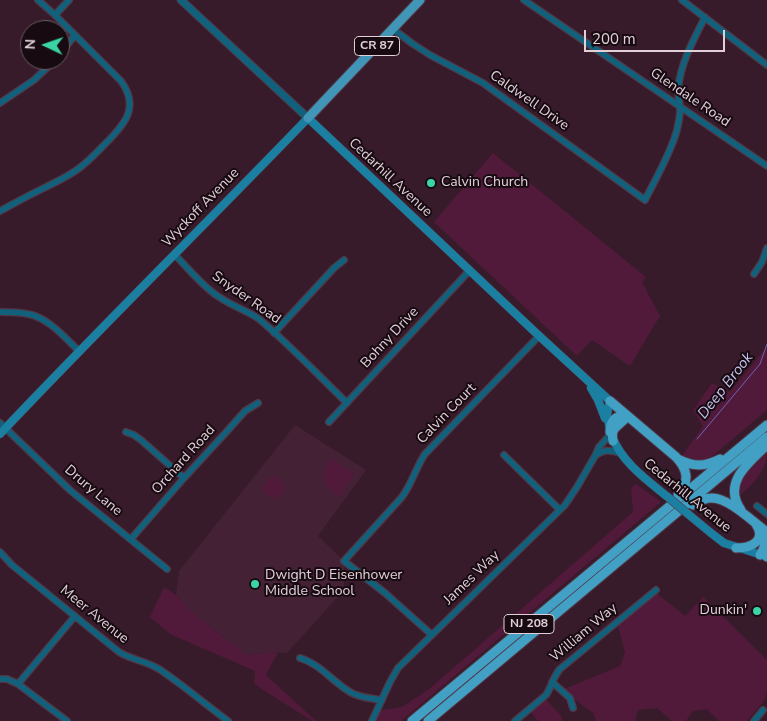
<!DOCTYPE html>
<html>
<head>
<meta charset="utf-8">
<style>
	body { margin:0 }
	#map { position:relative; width:767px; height:721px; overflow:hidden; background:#371b2a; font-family:"Nunito Sans",sans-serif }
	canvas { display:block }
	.north { position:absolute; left:20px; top:20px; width:50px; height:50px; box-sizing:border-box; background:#170a11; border:1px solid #685961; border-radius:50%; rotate:273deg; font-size:14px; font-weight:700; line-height:20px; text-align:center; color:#e2cfd8 }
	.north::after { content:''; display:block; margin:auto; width:18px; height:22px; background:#3bd4a4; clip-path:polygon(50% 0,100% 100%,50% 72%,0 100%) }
	.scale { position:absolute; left:584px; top:30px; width:141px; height:22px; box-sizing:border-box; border:2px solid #e2cfd8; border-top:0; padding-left:6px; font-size:15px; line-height:18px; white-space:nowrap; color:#e2cfd8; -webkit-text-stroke:4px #170a11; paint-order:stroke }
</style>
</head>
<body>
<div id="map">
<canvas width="767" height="721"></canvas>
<div class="north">N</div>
<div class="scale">200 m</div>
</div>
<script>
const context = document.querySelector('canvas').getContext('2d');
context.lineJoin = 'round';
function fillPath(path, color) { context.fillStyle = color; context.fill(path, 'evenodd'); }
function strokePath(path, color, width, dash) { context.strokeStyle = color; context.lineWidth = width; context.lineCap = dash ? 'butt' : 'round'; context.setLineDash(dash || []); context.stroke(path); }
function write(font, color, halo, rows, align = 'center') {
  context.font = font + ' "Nunito Sans",sans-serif'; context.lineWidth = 4; context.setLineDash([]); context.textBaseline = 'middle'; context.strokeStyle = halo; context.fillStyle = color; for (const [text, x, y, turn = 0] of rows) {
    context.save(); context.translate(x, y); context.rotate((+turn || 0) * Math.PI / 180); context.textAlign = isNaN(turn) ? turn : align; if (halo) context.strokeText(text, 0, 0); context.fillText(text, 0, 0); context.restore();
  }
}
fillPath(new Path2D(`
	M295 425 366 470 318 536 344 561V590L287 653 278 652 246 655 193 613 176 595 179 571Z`), '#442135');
fillPath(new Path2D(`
	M493 153 646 277 642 282 660 316 630 366 592 340 577 356 434 222Z
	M765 349 767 350V410L703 464 682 456 703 426 693 410 712 383 730 392Z
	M767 452C767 473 749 487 735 500L736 477Z
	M333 459 354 474 339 496C323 490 318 469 333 459Z
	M272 476C288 480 288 493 274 500L261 489Z
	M636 484 661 502 401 721H375L382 710 402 707 428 690 633 512 631 488Z
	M164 587 176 595 193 613 246 655 278 652 266 675 316 721H312L254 684 255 671 170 634 150 617Z
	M654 591 685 616 703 597 767 660V692L763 702 747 721H719L707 709 693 711 686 721H672L657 708 638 710 635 721H596L593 713 562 690 620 666 625 653 617 622Z
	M544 697 562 717V721H538L529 709Z`), '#511a3a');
strokePath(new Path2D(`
	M697 439 760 364 767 344`), '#6e64b7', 1);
const minor = new Path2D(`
	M524 0 767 166
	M682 0 767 65
	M55 15 69 0
	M393 29 413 44 430 55 483 83 645 200C656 178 670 155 677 130 678 125 680 117 680 111 680 104 678 97 678 89 681 62 693 41 705 17
	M60 54 75 35
	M0 103 34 80 55 60
	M0 211C15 203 29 195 44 188 56 182 67 177 78 169 88 162 97 152 106 143 125 124 140 107 121 81L55 15 38 0
	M175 255C189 269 202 286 219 297 232 306 246 310 259 319 290 345 318 375 347 403
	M754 274 762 262 767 248
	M0 312C9 312 19 312 28 314 49 318 64 337 79 351
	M274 333 334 268 344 260
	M329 422 470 270
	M0 423 71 491 167 569
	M126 432 134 435 141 440 184 478
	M504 455 560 510
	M595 456C603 449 611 450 620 453
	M757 506 767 514
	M131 539 184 478 229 429 245 411 258 403
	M0 552 12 565 119 652C132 660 146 661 159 669 183 685 205 704 228 721
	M432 635 385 593 344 561 402 497C412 484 416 467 425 454L539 336
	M300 658C320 664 333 682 350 692 360 698 371 698 381 700
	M0 679H7L18 684 67 721
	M552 682 570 698 573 708
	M18 684 75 616
	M372 721 390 682 398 668 565 505 577 487 595 456 599 447 608 437 610 432
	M515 721 546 695C552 686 553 677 560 669L656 590
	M754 721 763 710`);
const tertiary = new Path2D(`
	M181 0 308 118`);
const secondary = new Path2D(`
	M591 388 598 400 605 418
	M0 434C101 327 206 224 308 118L536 333 610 401 607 414 610 430
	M612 436C622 463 647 480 669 498
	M688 514 711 533 724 543 765 556`);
const primary = new Path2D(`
	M308 118 420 0`);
const trunk = new Path2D(`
	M610 401 676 457C688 470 690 481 678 495
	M610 432C610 421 616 414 627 416
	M613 441C610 425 620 427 627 416
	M678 459C693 467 705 467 720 459
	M693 505C698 502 704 498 711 498 728 497 753 522 767 532
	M741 510C722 483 748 463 767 445
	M736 548C751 548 767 541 756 524
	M760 555C766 546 767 538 761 529
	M767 557V556
	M412 721 767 425
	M428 721 767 437`);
strokePath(minor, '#523846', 8);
strokePath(tertiary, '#523846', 9);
strokePath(secondary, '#523846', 9);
strokePath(primary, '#523846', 11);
strokePath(trunk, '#523846', 11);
strokePath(minor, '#11617c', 5.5);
strokePath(tertiary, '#11617c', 7);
strokePath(secondary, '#1b7fa2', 8);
strokePath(primary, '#4195b6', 9);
strokePath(trunk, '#42a0c4', 9);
const secondaryBridge = new Path2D(`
	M669 498 688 514`);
strokePath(secondaryBridge, '#523846', 9, []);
strokePath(secondaryBridge, '#1b7fa2', 8);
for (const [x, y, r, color] of [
	[431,183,5,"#3bd4a4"],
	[255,584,5,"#3bd4a4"],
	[757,611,5,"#3bd4a4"]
]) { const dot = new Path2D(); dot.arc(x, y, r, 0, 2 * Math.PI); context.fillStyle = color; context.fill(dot); strokePath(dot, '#170a11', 2); }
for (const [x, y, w] of [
	[377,46,45],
	[529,624,50]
]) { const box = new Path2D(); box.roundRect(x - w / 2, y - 9.5, w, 19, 4); context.fillStyle = '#170a11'; context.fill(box); strokePath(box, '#e2cfd8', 1); }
write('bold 12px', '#e2cfd8', null, [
	["CR 87",377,46],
	["NJ 208",529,624]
]);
write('14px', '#e2cfd8', '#170a11', [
	["Glendale Road",690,98,34],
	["Caldwell Drive",529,101,35],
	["Cedarhill Avenue",390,178,43],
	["Wyckoff Avenue",201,208,-46],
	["Snyder Road",246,298,35],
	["Bohny Drive",390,338,-47],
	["Calvin Court",447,414,-46],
	["Orchard Road",184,460,-48],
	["Drury Lane",93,491,40],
	["Cedarhill Avenue",687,496,39],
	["James Way",472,578,-44],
	["Meer Avenue",94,615,39],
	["William Way",584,633,-40]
]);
write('14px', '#e2cfd8', '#170a11', [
	["Calvin Church",441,183],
	["Dwight D Eisenhower",265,576],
	["Middle School",265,592],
	["Dunkin'",747,611,"right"]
], 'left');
write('italic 15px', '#c6c4f0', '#170a11', [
	["Deep Brook",726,386,-52]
]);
</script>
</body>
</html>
